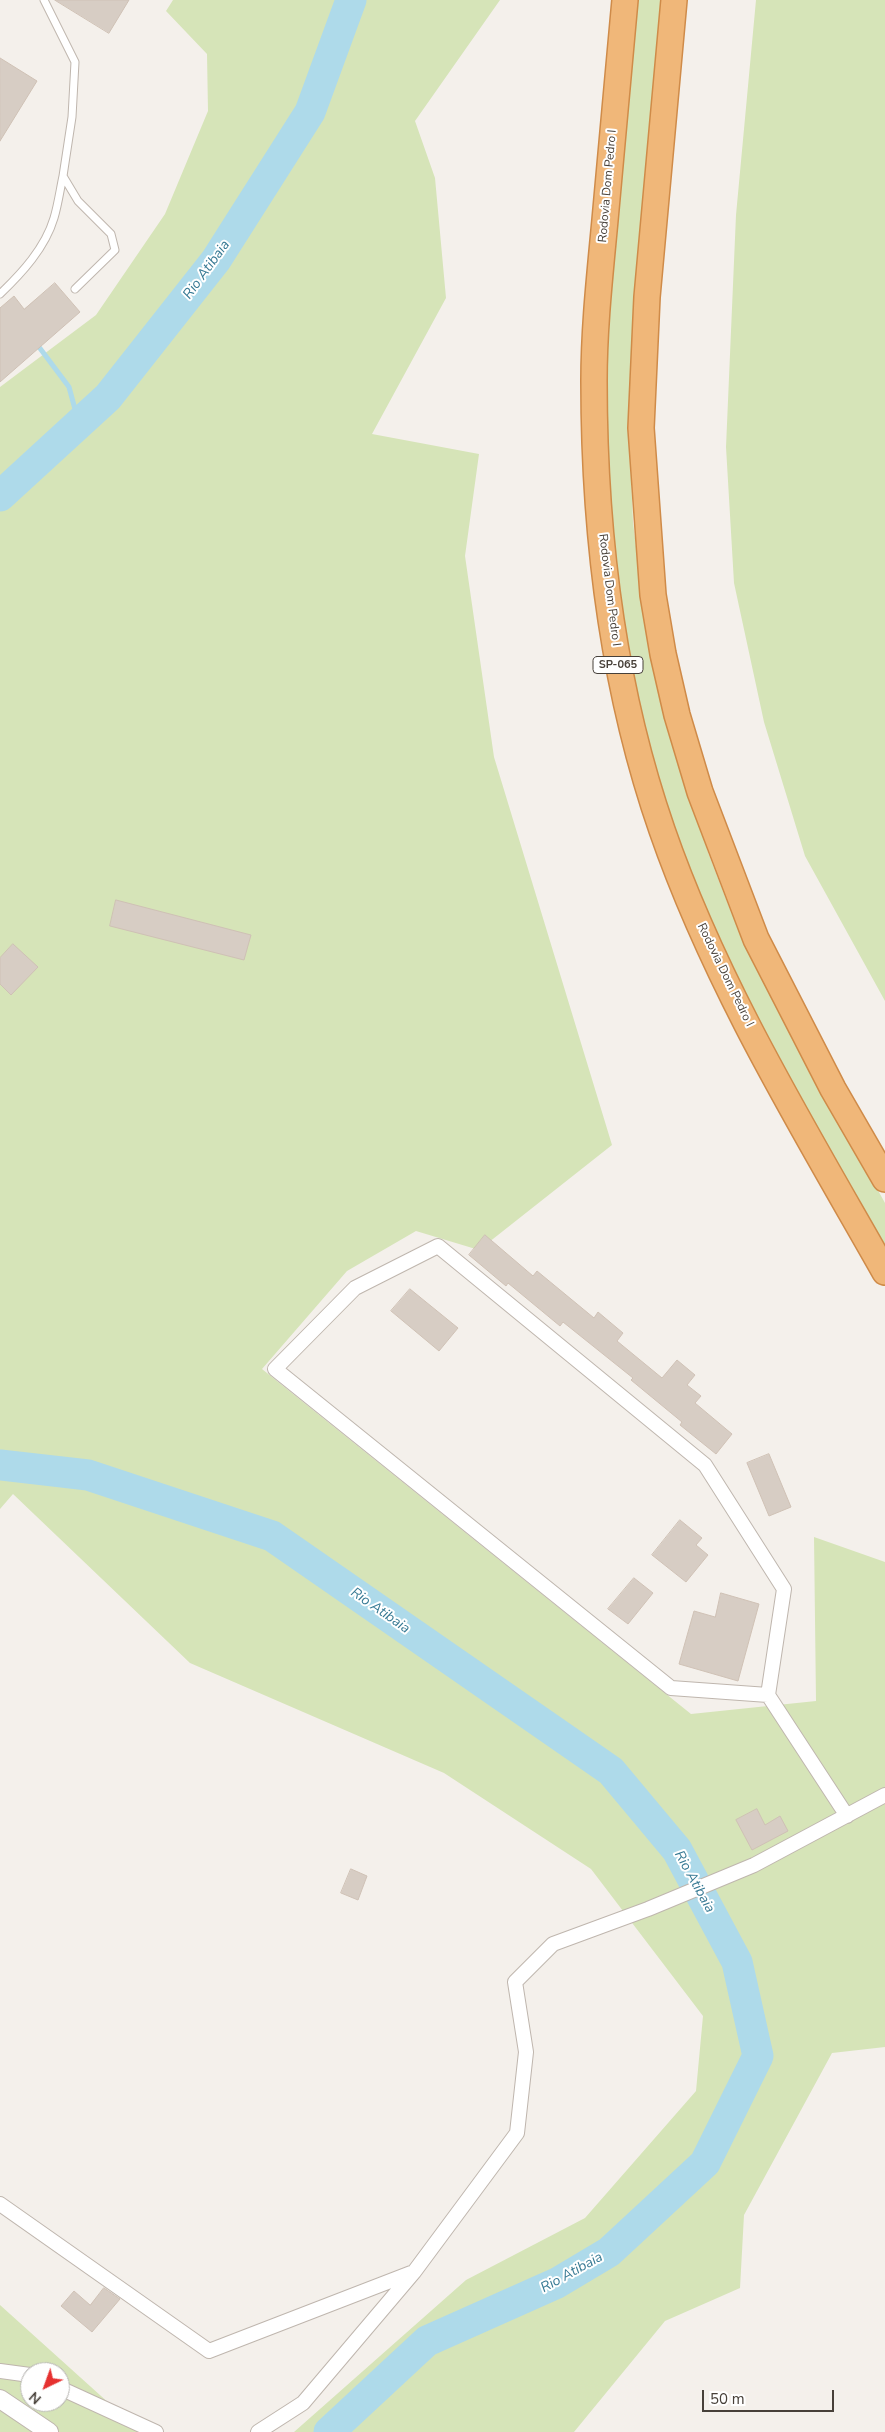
<!DOCTYPE html>
<html>
<head>
<meta charset="utf-8">
<style>
	body { margin:0 }
	#map { position:relative; width:885px; height:2432px; overflow:hidden; background:#f4f0eb; font-family:"Nunito Sans",sans-serif }
	canvas { display:block }
	.north { position:absolute; left:20px; top:2362px; width:50px; height:50px; box-sizing:border-box; background:#fff; border:1px solid #b5b3b0; border-radius:50%; rotate:222deg; font-size:14px; font-weight:700; line-height:20px; text-align:center; color:#474039 }
	.north::after { content:''; display:block; margin:auto; width:18px; height:22px; background:#e63130; clip-path:polygon(50% 0,100% 100%,50% 72%,0 100%) }
	.scale { position:absolute; left:702px; top:2390px; width:132px; height:22px; box-sizing:border-box; border:2px solid #474039; border-top:0; padding-left:6px; font-size:15px; line-height:18px; white-space:nowrap; color:#474039; -webkit-text-stroke:4px #fff; paint-order:stroke }
</style>
</head>
<body>
<div id="map">
<canvas width="885" height="2432"></canvas>
<div class="north">N</div>
<div class="scale">50 m</div>
</div>
<script>
const context = document.querySelector('canvas').getContext('2d');
context.lineJoin = 'round';
function fillPath(path, color) { context.fillStyle = color; context.fill(path, 'evenodd'); }
function strokePath(path, color, width, dash) { context.strokeStyle = color; context.lineWidth = width; context.lineCap = dash ? 'butt' : 'round'; context.setLineDash(dash || []); context.stroke(path); }
function write(font, color, halo, rows, align = 'center') {
  context.font = font + ' "Nunito Sans",sans-serif'; context.lineWidth = 4; context.setLineDash([]); context.textBaseline = 'middle'; context.strokeStyle = halo; context.fillStyle = color; for (const [text, x, y, turn = 0] of rows) {
    context.save(); context.translate(x, y); context.rotate((+turn || 0) * Math.PI / 180); context.textAlign = isNaN(turn) ? turn : align; if (halo) context.strokeText(text, 0, 0); context.fillText(text, 0, 0); context.restore();
  }
}
fillPath(new Path2D(`
	M173 0H500L415 121 435 178 446 298 372 434 479 454 465 556 494 757 612 1145 479 1250 416 1231 347 1271 262 1369 691 1714 816 1701 814 1537 885 1562V2047L832 2053 744 2215 740 2288 665 2321 574 2432H294L466 2280 585 2218 696 2091 703 2016 591 1869 444 1773 190 1663 13 1494 0 1509V387L96 315 165 214 208 111 207 54 166 11Z
	M636 0H662L634 317 630 386V452L633 522 642 595 685 782 709 855 731 912 780 1014 885 1203V1253L793 1090 709 924 660 791 627 658 605 470 607 331Z
	M756 0H885V1001L805 856 764 722 734 583 726 447 736 215Z
	M0 2305 141 2432H0ZM30 2372H60V2402H30Z`), '#d6e4b8');
strokePath(new Path2D(`
	M39 347 69 387 79 424`), '#aedaea', 5);
strokePath(new Path2D(`
	M0 496 108 397 216 260 310 112 351 0
	M0 1465 88 1475 272 1536 611 1771 677 1850 737 1962 758 2056 705 2163 609 2252 557 2283 427 2341 329 2432`), '#aedaea', 31);
const building = new Path2D(`
	M55 0H129L109 33Z
	M0 58 37 81 0 141Z
	M55 283 80 312 0 382V308L14 296 24 309Z
	M116 900 251 935 244 960 110 926Z
	M13 944 38 967 11 995 0 984V958Z
	M485 1235 533 1276 537 1271 594 1318 598 1312 623 1333 617 1341 662 1378 677 1360 695 1375 687 1385 701 1396 695 1403 732 1434 716 1454 680 1425 682 1422 631 1380 633 1378 563 1322 560 1326 508 1283 506 1286 469 1255Z
	M410 1289 458 1328 439 1351 391 1311Z
	M769 1454 791 1507 769 1516 747 1463Z
	M680 1520 702 1538 696 1545 708 1555 686 1582 652 1555Z
	M634 1578 653 1593 628 1624 608 1609Z
	M721 1593 759 1604 738 1681 679 1664 694 1611 715 1617Z
	M757 1809 765 1825 780 1816 788 1831 752 1850 736 1820Z
	M351 1869 367 1876 358 1900 341 1893Z
	M104 2288 120 2299 92 2332 61 2306 74 2291 90 2305Z`);
fillPath(building, '#d7cdc4');
strokePath(building, '#cfc1b5', 1);
const service = new Path2D(`
	M44 0 75 62 72 117 63 176 78 201 111 234 115 250 75 289
	M0 294C22 273 45 248 54 218 58 205 60 190 63 176`);
const minor = new Path2D(`
	M768 1695 671 1688 275 1369 355 1288 438 1246 705 1465 784 1589 768 1695 847 1816
	M0 2204 209 2351 411 2273
	M0 2371 30 2375
	M60 2388 156 2432
	M258 2432 303 2403 414 2272 517 2133 526 2052 515 1982 553 1944 648 1909 754 1865 885 1795`);
const tertiary = new Path2D(`
	M0 2399 49 2432`);
const motorway = new Path2D(`
	M625 0C618 73 612 147 605 220 600 274 594 327 594 381 594 532 612 686 662 830 716 986 804 1129 885 1272
	M674 0 647 297 641 428 653 595 663 654 677 715 700 792 756 939 833 1089 885 1179`);
strokePath(service, '#bfb6ae', 9);
strokePath(minor, '#bfb6ae', 16);
strokePath(tertiary, '#bfb6ae', 20);
strokePath(motorway, '#cf8b49', 28);
strokePath(service, '#fff', 7);
strokePath(minor, '#fff', 14);
strokePath(tertiary, '#fff', 18);
strokePath(motorway, '#f0b779', 25);
for (const [x, y, w] of [
	[618,665,50]
]) { const box = new Path2D(); box.roundRect(x - w / 2, y - 8.5, w, 17, 4); context.fillStyle = '#fff'; context.fill(box); strokePath(box, '#474039', 1); }
write('bold 11px', '#474039', null, [
	["SP-065",618,665]
]);
write('12px', '#474039', '#fff', [
	["Rodovia Dom Pedro I",608,186,-85],
	["Rodovia Dom Pedro I",609,590,83],
	["Rodovia Dom Pedro I",725,975,64]
]);
write('italic 14px', '#367993', '#fff', [
	["Rio Atibaia",207,270,-54],
	["Rio Atibaia",380,1611,35],
	["Rio Atibaia",694,1882,61],
	["Rio Atibaia",572,2273,-29]
]);
</script>
</body>
</html>
